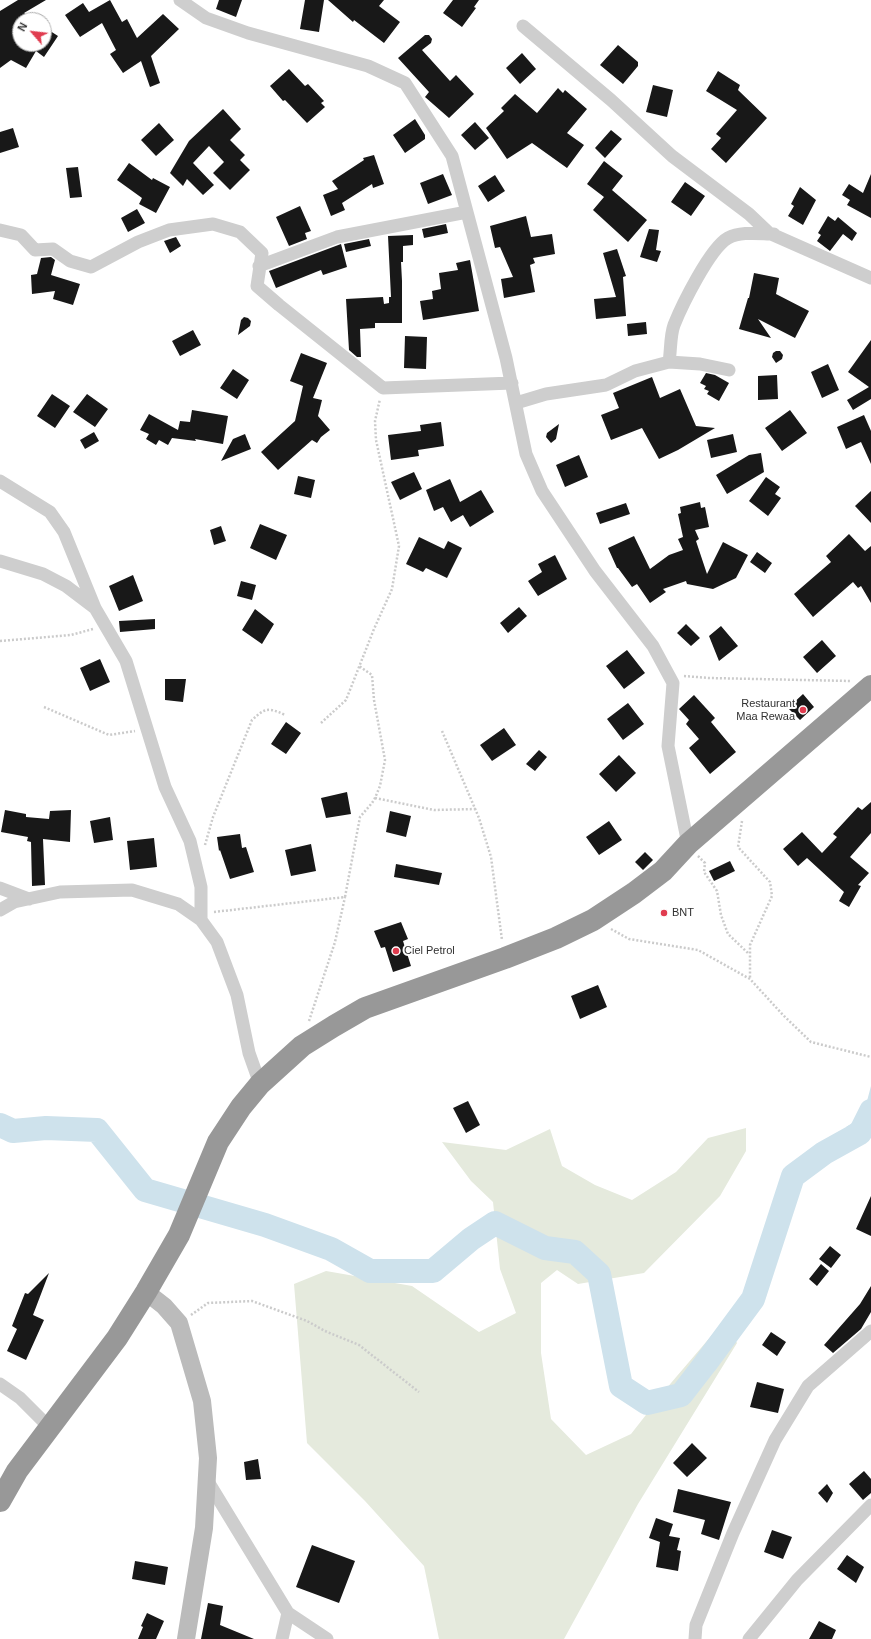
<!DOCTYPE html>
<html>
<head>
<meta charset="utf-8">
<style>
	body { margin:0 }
	#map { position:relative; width:871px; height:1639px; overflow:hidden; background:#fff; font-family:Helvetica,sans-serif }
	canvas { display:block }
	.north { position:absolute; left:12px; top:12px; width:40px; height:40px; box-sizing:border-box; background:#fff; border:1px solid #adadad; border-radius:50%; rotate:298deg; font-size:11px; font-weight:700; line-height:16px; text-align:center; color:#313131 }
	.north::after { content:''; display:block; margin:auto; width:14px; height:18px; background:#e03c4f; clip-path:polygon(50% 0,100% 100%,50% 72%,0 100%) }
</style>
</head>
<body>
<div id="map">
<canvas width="871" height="1639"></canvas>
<div class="north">N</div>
</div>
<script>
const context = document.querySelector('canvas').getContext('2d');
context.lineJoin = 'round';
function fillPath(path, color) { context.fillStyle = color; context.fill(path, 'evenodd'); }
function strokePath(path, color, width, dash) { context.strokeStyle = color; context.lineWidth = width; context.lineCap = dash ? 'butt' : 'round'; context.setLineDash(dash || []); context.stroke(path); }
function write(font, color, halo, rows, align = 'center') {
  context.font = font + ' Helvetica,sans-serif'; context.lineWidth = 4; context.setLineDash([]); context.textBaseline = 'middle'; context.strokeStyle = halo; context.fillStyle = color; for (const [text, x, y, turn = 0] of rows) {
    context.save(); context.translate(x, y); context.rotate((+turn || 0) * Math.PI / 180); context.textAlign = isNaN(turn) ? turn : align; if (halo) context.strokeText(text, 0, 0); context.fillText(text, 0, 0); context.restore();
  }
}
fillPath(new Path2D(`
	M746 1128V1151L720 1196 644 1273 578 1284 557 1270 541 1283V1353L551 1419 586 1455 631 1434 671 1383 724 1321 737 1343 638 1504 564 1639H439L424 1566 365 1501 307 1443 294 1284 326 1271 412 1286 479 1332 516 1313 500 1269 493 1202 471 1181 442 1142 506 1150 550 1129 562 1166 595 1185 632 1200 676 1172 708 1138Z`), '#e5eadd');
fillPath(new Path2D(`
	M871 1086V1129L860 1143 846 1127 863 1116Z`), '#cee2ec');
strokePath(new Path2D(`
	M0 1125 13 1131 46 1128 97 1130 145 1190 265 1225 331 1249 370 1271H433L471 1239 495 1223 545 1248 575 1252 599 1274 621 1386 647 1403 681 1395 705 1364 753 1299 793 1176 824 1153 860 1133 871 1111`), '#cee2ec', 24);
fillPath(new Path2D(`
	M18 0H46L24 13 34 20H20V44H44V27L58 36 44 57 36 51 26 68 11 60 0 68V11Z
	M110 0 122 22 127 19 137 38 163 14 179 29 151 56 160 83 150 87 141 61 123 73 110 54 116 50 102 23 80 37 65 15 83 3 89 12Z
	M219 0H242L236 17 216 9Z
	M305 0H324L319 32 300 29Z
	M328 0H384L379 6 400 22 384 43 354 20 353 22Z
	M453 0H479L474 7 476 8 462 27 443 13Z
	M425 35H429L432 39 431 43 422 50 450 81 456 75 474 94 449 118 425 97 429 92 398 58Z
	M618 45 638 62V66L623 84 600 65Z
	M522 53 536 69 520 84 506 68Z
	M289 69 305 86 308 84 324 101 321 103 325 107 307 123 285 100 283 101 270 86Z
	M718 71 740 85 738 90 767 118 726 163 711 149 721 138 716 134 737 110 706 91Z
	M653 85 673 90 667 117 646 112Z
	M558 88 563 93 565 90 587 109 567 133 584 145 567 168 532 143 507 159 486 128 504 111 501 108 515 94 537 113Z
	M223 109 241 129 230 140 245 155 240 160 250 170 230 190 213 173 224 162 209 146 193 163 214 185 203 195 187 179 183 186 170 173 189 141Z
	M415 119 425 135V139L405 153 393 135Z
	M475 122 489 138 475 150 461 135Z
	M159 123 174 140 156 156 141 140Z
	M13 128 19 147 0 153V132Z
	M611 130 622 139 605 158 595 148Z
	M374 155 384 184 373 188 372 184 342 203 345 210 331 216 323 195 338 189 332 181 364 160 363 158Z
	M604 161 623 176 612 190 647 220 628 242 593 210 604 197 587 184Z
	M129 163 152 180 153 178 170 187 156 213 139 204 142 198 117 180Z
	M78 167 82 197 70 198 66 168Z
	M443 174 452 195 428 204 420 183Z
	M871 174V218L847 205 850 200 842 195 849 184 863 193Z
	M495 175 505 191 488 202 478 186Z
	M685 182 705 196 691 216 671 202Z
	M800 187 816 200 803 225 788 216 794 206 791 204Z
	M300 206 311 231 305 233 307 239 289 246 276 217Z
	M137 209 145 223 128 232 121 218Z
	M526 216 531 237 552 234 555 254 533 258 535 263 530 265 535 292 504 298 501 279 513 277 500 247 495 248 490 226Z
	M828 216 835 221 838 217 857 233 852 241 843 234 830 251 817 241 821 235 818 233Z
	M446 224 448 233 424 238 422 229Z
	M649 229 659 230 656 250 661 251 657 262 640 257Z
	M413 235V245L403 246V262H401L402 281V323H375V328L360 329 361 357H357L349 350 346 299 383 297 384 304 389 303V297H391L388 236Z
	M176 237 181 246 170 253 164 241Z
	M369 239 371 246 346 252 344 244Z
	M341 244 347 267 323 275 321 270 276 288 269 271Z
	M617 249 626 276 623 277 626 316 596 319 594 299 616 297 603 253Z
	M51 257 55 260 51 275 80 284 73 305 53 299 55 291 32 294 31 275 37 274 41 258Z
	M470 260 479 311 423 320 420 301 433 299 432 291 441 289 439 273 458 270 456 263Z
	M754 273 779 278 776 294 809 311 795 338 758 319 771 338 739 329 748 298H749Z
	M244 317 248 318 251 321 250 326 238 335 241 320Z
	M646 322 647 334 628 336 627 324Z
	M193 330 201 345 180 356 172 341Z
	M405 336 427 337 426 369 404 368Z
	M871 340V399L853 410 847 400 869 387 848 372Z
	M776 351H780L783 355 782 359 776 363 772 357 773 353Z
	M301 353 327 363 313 398 322 400 318 416 330 430 321 437 317 443 312 440 278 470 261 452 295 421 303 386 290 381Z
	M828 364 839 390 822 398 811 372Z
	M233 369 249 380 237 399 220 388Z
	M706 373 715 375 729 383 719 401 707 394 709 391 704 389 706 386 700 383Z
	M777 375 778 399 758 400V376Z
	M652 377 660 398 680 389 696 426 715 428 678 450 659 459 642 428 611 440 601 415 619 408 613 393Z
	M52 394 70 406 55 428 37 416Z
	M87 394 108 409 95 427 73 412Z
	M192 410 228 416 223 444 195 439 196 441 172 438 168 445 159 440 156 445 146 439 149 434 140 430 149 414 178 430 180 421 190 422Z
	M790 410 807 433 782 451 765 428Z
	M864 415 871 431V464L861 442 846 449 837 427Z
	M441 422 444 446 418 450 419 456 391 460 388 435 421 431 420 425Z
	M559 424 556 439 551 443 546 437 547 433Z
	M94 432 99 441 85 449 80 440Z
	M245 434 251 449 221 461 233 439Z
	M733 434 737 452 711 458 707 440Z
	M761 453 764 472 727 494 716 475 749 455Z
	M579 455 588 477 565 487 556 465Z
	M414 472 422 489 400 500 391 482Z
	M298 476 315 480 311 498 294 494Z
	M766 477 780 487 775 494 781 498 768 516 749 501Z
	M450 479 460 502 481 490 494 512 470 527 463 515 451 522 443 507 434 511 426 490Z
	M871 491V523L855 506Z
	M700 502 701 508 705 507 709 527 695 530 699 539 696 541 707 574 723 542 748 555 736 578 713 589 687 584 686 581 663 589 666 592 650 603 637 584 632 587 618 568H617L608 548 634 536 650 569 669 555 683 550 678 539 683 537 678 514 681 513 680 507Z
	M626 503 630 514 600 524 596 513Z
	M260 524 287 535 276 560 250 548Z
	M221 526 226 541 214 545 210 530Z
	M849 534 865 551 871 546V603L861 586 858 588 853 582 813 617 794 594 831 562 826 556Z
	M419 537 444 549 448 541 462 548 447 578 426 568 423 572 406 564Z
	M757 552 772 563 765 573 750 562Z
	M555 555 567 579 538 596 528 581 542 572 538 564Z
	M133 575 143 601 119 611 109 586Z
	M241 581 256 585 252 600 237 596Z
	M519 607 527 616 508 633 500 623Z
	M255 609 274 624 262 644 242 630Z
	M155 619V629L120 632 119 621Z
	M686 624 700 638 691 646 677 633Z
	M721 626 738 646 719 661 709 636Z
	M822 640 836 656 817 673 803 657Z
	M627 650 645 673 624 689 606 666Z
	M100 659 110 682 90 691 80 668Z
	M165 679H186L183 702 165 700Z
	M803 694 814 707 800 720 788 708Z
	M694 695 715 718 711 722 736 752 710 774 689 748 699 739 686 724 689 720 679 709Z
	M628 703 644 724 623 740 607 719Z
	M286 722 301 733 286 754 271 744Z
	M504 728 516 745 492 761 480 745Z
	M539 750 547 757 535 771 526 764Z
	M619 755 636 773 616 792 599 774Z
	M347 792 351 814 326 818 321 798Z
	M871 802V833L850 857 869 873 858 885 861 886 849 907 839 901 844 892 807 858 798 866 783 849 802 832 822 853 837 837 833 834 858 807 862 810Z
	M5 810 26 814V817L49 819 50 811 71 810 70 842 43 839 45 885 32 886 31 842 27 841 28 837 1 832Z
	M390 811 411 816 406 837 386 832Z
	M110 817 113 840 94 843 90 821Z
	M609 821 622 840 599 855 586 837Z
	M240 834 242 848 246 847 254 872 230 879 220 850 219 851 217 837Z
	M154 838 157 867 130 870 127 841Z
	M311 844 316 871 291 876 285 850Z
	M645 852 653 860 643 870 635 862Z
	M730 861 735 871 714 881 709 871Z
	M396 864 442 873 439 885 394 877Z
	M401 922 408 939 403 941 411 966 393 972 385 947 381 948 374 931Z
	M598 985 607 1007 580 1019 571 996Z
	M468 1101 480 1125 466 1133 453 1108Z
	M871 1196V1236L856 1229Z
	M830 1246 841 1255 831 1268 819 1259Z
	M821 1264 829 1271 817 1286 809 1279Z
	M49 1273 33 1315 44 1320 26 1360 7 1351 17 1329 12 1326 25 1293 28 1294Z
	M871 1286V1312L861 1329 833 1353 824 1345 860 1304Z
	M771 1332 786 1342 777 1356 762 1345Z
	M757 1382 784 1389 778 1413 750 1407Z
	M692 1443 707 1458 687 1477 673 1463Z
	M258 1459 261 1479 246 1480 244 1462Z
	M864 1471 871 1479V1493L863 1500 849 1484Z
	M827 1484 833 1493 827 1503 818 1493Z
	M678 1489 731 1502 719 1540 701 1534 705 1520 673 1512Z
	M656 1518 673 1524 669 1536 680 1538 677 1550 681 1551 678 1571 656 1567 660 1542 649 1538Z
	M772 1530 792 1537 783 1559 764 1552Z
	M312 1545 355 1561 339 1603 296 1587Z
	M847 1555 864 1567 856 1583 837 1569Z
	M135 1561 168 1567 165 1585 132 1579Z
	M208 1603 223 1606 220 1625 254 1639H201Z
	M147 1613 164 1621 156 1639H138L143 1627 141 1626Z
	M819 1621 836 1630 832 1639H809Z`), '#181818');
strokePath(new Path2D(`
	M0 641 71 635 93 629
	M684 676 709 678 851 681
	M44 707 109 735 135 731
	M321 723 346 700 374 629 392 589 399 546 376 440 375 421 380 399
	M442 731 479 818 491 857 502 940
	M375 798 434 810 476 809
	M742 821 738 847 770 882 772 896 750 945V979
	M205 845 213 817 252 720C265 708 268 707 285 715
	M698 856 705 863 704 872 717 891 721 915 728 934 749 954
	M214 912 345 897 360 817 372 803 375 798 380 786 385 760 374 700 372 675 359 666
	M611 929 629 939 698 950 750 979 783 1015 811 1042 871 1057
	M309 1021 335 942 345 897
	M191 1315 208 1303 252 1301 307 1321 325 1331 359 1345 419 1392`), '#cbcbcb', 2.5, [2, 2]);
strokePath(new Path2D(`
	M180 0 206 18 248 33 368 66 405 83 452 156 506 358 526 454 542 491 595 571 653 646 673 683 668 746 688 844
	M523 26 611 100 672 156 749 214 769 233 871 278
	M0 230 21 235 35 250 53 249 70 261 91 267 138 242 169 230 213 224 240 232 262 253 257 286 279 305 383 388 512 383
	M259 266 337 237 467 212
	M669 362C671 350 670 336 674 325 682 305 710 248 728 238 741 231 760 234 774 234
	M516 403 546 394 606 385 635 371 669 362 700 364 729 370
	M0 481 50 512 64 532 95 608 126 661 165 787 190 841 201 887V920
	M0 561 43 574 66 586 95 608
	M0 888 29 899
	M0 910 14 902 60 892 132 890 178 904 201 920 217 942 237 995 249 1053 260 1084
	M0 1384 20 1398 49 1427
	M207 1480 288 1613 327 1639
	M282 1639 288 1613
	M695 1639 696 1625 733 1533 775 1440 808 1386 871 1331
	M749 1639 797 1580 871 1505`), '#cecece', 13);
strokePath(new Path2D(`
	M146 1292 164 1306 179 1323 202 1401 208 1458 204 1528 186 1639`), '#bbb', 18);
strokePath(new Path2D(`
	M0 1501 17 1471 117 1338 146 1292 179 1235 218 1142 241 1107 260 1084 302 1046 334 1026 365 1008 505 958 556 938 593 920 634 893 663 871 688 844 871 686`), '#989898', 22);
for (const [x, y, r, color] of [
	[803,710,4,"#e03c4f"],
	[664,913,4,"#e03c4f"],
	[396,951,4,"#e03c4f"]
]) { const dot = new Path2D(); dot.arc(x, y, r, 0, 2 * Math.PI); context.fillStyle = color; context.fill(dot); strokePath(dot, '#fff', 1.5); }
write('11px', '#313131', '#fff', [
	["Restaurant",795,704,"right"],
	["Maa Rewaa",795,717,"right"],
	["BNT",672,913],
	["Ciel Petrol",404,951]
], 'left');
</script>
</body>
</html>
